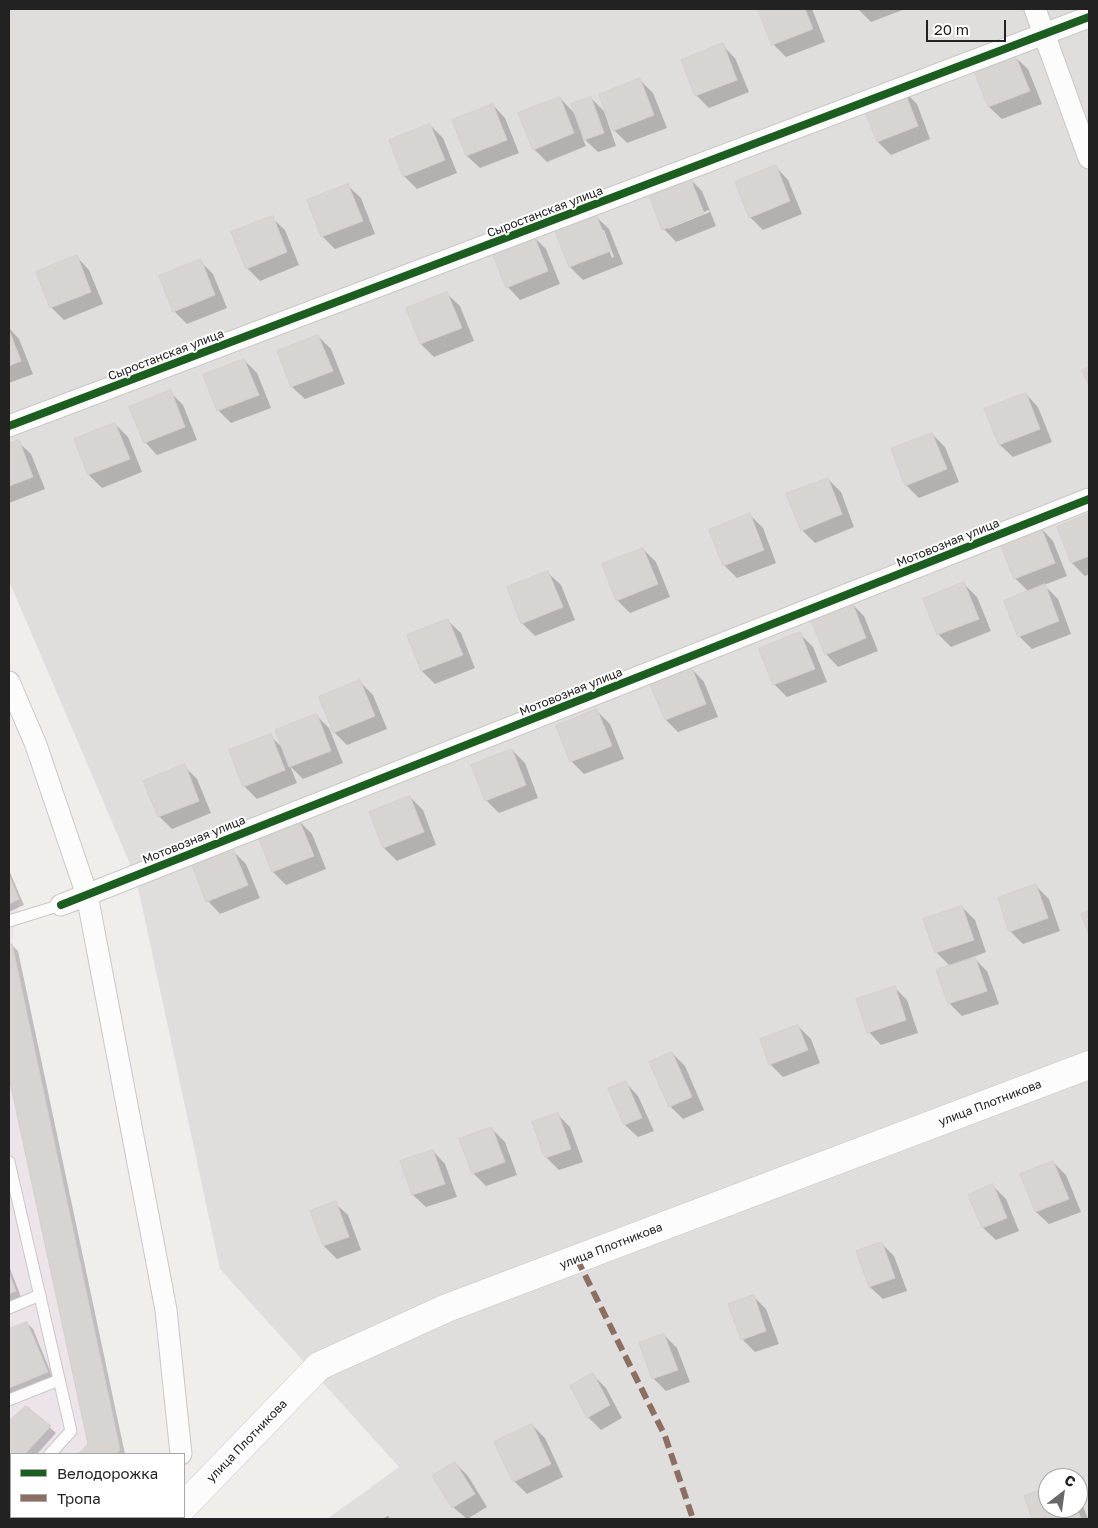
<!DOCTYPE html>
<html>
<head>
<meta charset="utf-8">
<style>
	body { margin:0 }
	#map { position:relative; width:1098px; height:1528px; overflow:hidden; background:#f0eeeb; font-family:"Golos Text",sans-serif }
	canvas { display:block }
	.frame { position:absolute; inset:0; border:10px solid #222; pointer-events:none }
	.legend { position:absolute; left:10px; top:1453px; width:175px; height:65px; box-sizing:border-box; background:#fff; border:1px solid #a7a7a7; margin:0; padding:6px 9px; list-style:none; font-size:15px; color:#222 }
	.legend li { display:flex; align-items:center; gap:10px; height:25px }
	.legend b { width:25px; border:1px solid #a7a7a7 }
	.north { position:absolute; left:1038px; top:1468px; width:50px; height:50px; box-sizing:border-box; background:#fff; border:1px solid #a7a7a7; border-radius:50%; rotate:30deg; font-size:14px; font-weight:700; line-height:20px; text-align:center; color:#222 }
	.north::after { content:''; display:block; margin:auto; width:18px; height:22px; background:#6a6968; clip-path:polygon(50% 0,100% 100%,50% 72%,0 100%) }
	.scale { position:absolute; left:926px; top:20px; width:80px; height:22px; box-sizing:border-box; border:2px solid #222; border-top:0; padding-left:6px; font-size:15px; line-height:18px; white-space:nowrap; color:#222; -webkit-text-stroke:4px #fff; paint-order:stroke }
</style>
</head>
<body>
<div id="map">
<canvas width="1098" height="1528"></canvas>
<div class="frame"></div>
<ul class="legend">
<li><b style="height:6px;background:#1b5e20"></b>Велодорожка</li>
<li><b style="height:6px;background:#8d6e63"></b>Тропа</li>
</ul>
<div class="north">С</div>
<div class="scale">20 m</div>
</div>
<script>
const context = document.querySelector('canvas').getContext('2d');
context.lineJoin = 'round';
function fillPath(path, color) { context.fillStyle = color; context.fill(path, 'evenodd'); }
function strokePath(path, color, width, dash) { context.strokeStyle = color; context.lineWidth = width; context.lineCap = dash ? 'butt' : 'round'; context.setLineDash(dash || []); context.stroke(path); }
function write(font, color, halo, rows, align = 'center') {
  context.font = font + ' "Golos Text",sans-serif'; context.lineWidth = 4; context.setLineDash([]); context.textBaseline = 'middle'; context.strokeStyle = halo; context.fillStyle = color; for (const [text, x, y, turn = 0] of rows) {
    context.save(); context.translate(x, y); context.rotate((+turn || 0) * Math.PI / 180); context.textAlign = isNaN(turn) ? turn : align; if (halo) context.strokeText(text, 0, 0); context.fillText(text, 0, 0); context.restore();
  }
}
fillPath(new Path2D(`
	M9 9H1089V1519H327L399 1467 220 1269 136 878 9 581ZM1048 1478H1078V1508H1048Z`), '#dfdedc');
fillPath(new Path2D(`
	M9 876 19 899 12 944 120 1450 116 1454H11V1517H58L56 1519H9Z`), '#ede4e9');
fillPath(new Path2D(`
	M759 9H812L825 42 786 57 773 44Z
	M858 9H905L871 22Z
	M722 45 735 58 749 92 709 108 696 95Z
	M1015 57 1028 69 1042 104 1002 119 989 107 976 72Z
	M640 80 653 93 667 128 627 143 614 130Z
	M904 91 917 104 930 139 891 155 878 142 864 107Z
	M560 98 576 115 591 98 604 111 616 146 598 152 582 137 586 146 547 162 534 149Z
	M493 105 505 118 519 153 480 168 467 156Z
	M430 125 443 138 457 173 417 189 404 176Z
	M776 167 788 180 802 214 763 230 750 217Z
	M689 178 702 191 716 226 676 242 664 229ZM709 210 710 212 668 229V226Z
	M348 186 361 198 375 234 335 249 322 236Z
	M596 217 609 229 623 264 583 280 570 267 557 232ZM601 230H604L614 257 612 258Z
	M272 218 285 230 299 265 260 281 247 268Z
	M533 236 546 249 560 284 520 300 508 287Z
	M77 257 89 270 103 304 64 320 51 307Z
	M200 261 213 274 227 308 187 324 174 311Z
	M447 294 460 306 474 341 434 357 421 344 407 309Z
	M9 328 19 339 33 374 9 383Z
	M318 336 331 349 345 384 305 399 292 387 278 352Z
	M244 360 257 373 271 408 231 423 218 410Z
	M170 392 183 405 197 440 157 455 145 442Z
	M1026 394 1038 407 1052 442 1013 457 1000 445Z
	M115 424 128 437 142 472 102 488 89 475 75 440Z
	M932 434 945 447 959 482 919 498 906 485Z
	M18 442 31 454 45 489 9 503V445Z
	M828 479 841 492 854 527 815 543 802 530Z
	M750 515 763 528 776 563 737 578 724 565Z
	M1089 516V574L1085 576 1072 563 1059 528Z
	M1041 528 1053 541 1067 576 1044 585 1058 599 1071 634 1032 649 1019 636 1029 592 1015 578Z
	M643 549 656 562 670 597 630 613 617 600Z
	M548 573 561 585 575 620 535 636 522 623Z
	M964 584 977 597 991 631 951 647 938 634Z
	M851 603 864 616 878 651 838 667 826 654Z
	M448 621 461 633 475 668 435 684 422 671 409 636Z
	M800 634 813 647 827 682 787 697 774 684Z
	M692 669 704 682 718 717 678 732 666 720Z
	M360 682 373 695 387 729 347 745 334 732Z
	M597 711 610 724 624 759 584 774 571 761Z
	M316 715 329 728 343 763 303 779 290 766 297 783 257 799 244 786 270 736 284 749Z
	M512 750 525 763 538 798 499 813 486 800Z
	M184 766 197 779 211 813 172 829 159 816Z
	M410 797 423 810 436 845 397 861 384 848 370 813Z
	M299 821 312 834 326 869 286 885 273 872 259 837Z
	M233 851 246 864 260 898 220 914 208 901Z
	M9 870 24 905 9 912Z
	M1036 886 1049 899 1060 931 1023 944 1010 931Z
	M962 907 975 920 986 952 973 957 987 971 999 1004 962 1016 949 1003 951 967 936 952Z
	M12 945 18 951 125 1454H79L89 1444 9 1071V946Z
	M894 987 907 1000 918 1033 881 1045 869 1032Z
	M798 1026 811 1039 820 1063 783 1077 770 1064Z
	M672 1053 685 1066 704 1110 683 1119 670 1106Z
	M626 1083 638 1096 654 1131 638 1137 625 1125 610 1090Z
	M557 1114 570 1127 583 1162 559 1170 546 1157Z
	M492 1129 505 1142 517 1175 486 1186 473 1173Z
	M433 1151 445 1164 457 1197 426 1207 413 1195Z
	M1053 1162 1066 1175 1081 1212 1049 1224 1036 1212 1022 1174Z
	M993 1186 1006 1199 1019 1231 996 1240 983 1228Z
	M335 1203 348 1215 361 1250 337 1259 324 1246 312 1211Z
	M881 1243 894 1256 907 1291 883 1299 870 1287Z
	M9 1266 21 1297 9 1302Z
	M753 1296 766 1309 779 1344 755 1352 742 1339Z
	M27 1323 33 1329 53 1378 9 1396V1330Z
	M664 1335 677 1348 690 1382 666 1391 653 1378Z
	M593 1375 606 1388 622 1418 601 1430 588 1417Z
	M26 1407 56 1433 37 1454H11V1481L9 1484V1422L12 1421Z
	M532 1425 545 1438 563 1477 527 1494 514 1481Z
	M455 1463 468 1476 487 1507 467 1519 453 1507Z
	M1048 1489V1508H1078V1493L1088 1519H1033L1026 1497Z
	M388 1516 391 1519H382Z
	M19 1517H70L67 1519H16Z`), '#0003');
const building = new Path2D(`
	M758 9H805L813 29 772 45Z
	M723 43 737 80 695 96 681 60Z
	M1015 55 1030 91 988 107 974 71Z
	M640 78 654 115 613 131 599 95Z
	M904 90 918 126 877 142 863 106Z
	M560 97 574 133 533 150 518 113Z
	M591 97 604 133 584 140 571 104Z
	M493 104 507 140 466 156 452 120Z
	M430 124 445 160 403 177 389 140Z
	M776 165 790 201 749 218 735 182Z
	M690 177 704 213 662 230 648 193Z
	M348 184 363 221 321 237 307 200Z
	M596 215 611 251 569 267 555 231Z
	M273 216 287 252 246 269 231 232Z
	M534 235 548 271 506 288 492 252Z
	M77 255 91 292 50 308 36 272Z
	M201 259 215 295 173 312 159 276Z
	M447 292 462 328 420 344 406 308Z
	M9 330 21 361 9 366Z
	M318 335 333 371 291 387 277 351Z
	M244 359 259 395 217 411 203 375Z
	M1089 367V387L1082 370Z
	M171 390 185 427 144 443 129 407Z
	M1026 393 1040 429 999 445 984 409Z
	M115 423 130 459 88 475 74 439Z
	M932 433 947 469 905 486 891 449Z
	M19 440 33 477 9 486V444Z
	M828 478 842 514 801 531 786 494Z
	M750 513 764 550 723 566 709 530Z
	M1089 514V556L1071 563 1057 527Z
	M1041 527 1055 563 1014 579 1000 543Z
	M643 548 658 584 616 601 602 564Z
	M548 571 563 607 521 624 507 587Z
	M964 582 979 619 937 635 923 599Z
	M1045 584 1059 621 1018 637 1004 601Z
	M852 602 866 638 825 655 810 618Z
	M448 619 463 655 421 671 407 635Z
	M800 632 815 669 773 685 759 649Z
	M692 668 706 704 665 720 650 684Z
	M360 680 375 716 333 733 319 697Z
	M597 709 612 746 570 762 556 726Z
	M317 714 331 751 289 767 275 730Z
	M271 734 285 770 243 787 229 750Z
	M512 749 526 785 485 801 471 765Z
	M185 764 199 801 158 817 143 781Z
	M410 796 424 832 383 848 369 812Z
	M299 820 314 856 272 872 258 836Z
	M233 849 248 885 206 902 192 865Z
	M9 876 19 899 9 904Z
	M1036 884 1048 918 1009 932 998 898Z
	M962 906 974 940 935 953 923 919Z
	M1089 911V935L1081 914Z
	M9 944H12L120 1450 116 1454H78L88 1444 9 1077Z
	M975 957 987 991 948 1004 936 970Z
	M895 986 906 1020 867 1033 856 999Z
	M798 1025 808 1050 769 1065 760 1039Z
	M672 1052 692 1097 669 1107 649 1062Z
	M626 1081 642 1118 624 1125 608 1089Z
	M558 1113 571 1149 545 1158 532 1122Z
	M492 1127 505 1162 472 1174 459 1139Z
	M433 1150 445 1184 412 1195 400 1161Z
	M1053 1161 1069 1199 1035 1212 1020 1174Z
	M993 1184 1007 1218 982 1228 968 1195Z
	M336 1201 349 1237 323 1246 310 1211Z
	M882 1242 895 1278 869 1287 856 1251Z
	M9 1273 16 1291 9 1294Z
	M754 1295 766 1331 741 1340 728 1304Z
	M27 1322 48 1372 9 1388V1329Z
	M664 1334 678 1370 652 1379 639 1343Z
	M593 1373 610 1405 587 1418 570 1386Z
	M26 1406 51 1426 25 1454H11V1469L9 1472V1421Z
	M532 1424 551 1464 513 1482 494 1442Z
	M455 1462 475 1494 452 1508 432 1476Z
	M1048 1488V1508H1077L1081 1519H1032L1024 1496Z
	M17 1517H58L56 1519H15Z`);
fillPath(building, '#d7d4d2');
strokePath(building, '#d3d0cc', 1);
const service = new Path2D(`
	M9 921 61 905
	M9 1162 71 1431 50 1454
	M9 1308 40 1295
	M9 1400 59 1380
	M9 1497 11 1494`);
const minor = new Path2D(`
	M1035 9 1089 158
	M9 426 1089 17
	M9 682 36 745 87 895 166 1310 181 1454
	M61 905 1089 499`);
const tertiary = new Path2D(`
	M184 1506 319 1366 447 1308 1089 1065`);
strokePath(service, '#c9c8c7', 13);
strokePath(minor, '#c9c8c7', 23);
strokePath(tertiary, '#c9c8c7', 29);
strokePath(service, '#fdfcfc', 11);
strokePath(minor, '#fdfcfc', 21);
strokePath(tertiary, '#fdfcfc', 28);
strokePath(new Path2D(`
	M577 1259 665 1436 693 1519`), '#8d6e63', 6, [12, 6]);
strokePath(new Path2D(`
	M9 426 1089 17
	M61 905 1089 499`), '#1b5e20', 8);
write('12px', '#222', '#fff', [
	["Сыростанская улица",545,212,-21],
	["Сыростанская улица",166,355,-21],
	["Мотовозная улица",948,543,-22],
	["Мотовозная улица",571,692,-22],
	["Мотовозная улица",194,840,-22],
	["улица Плотникова",990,1103,-21],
	["улица Плотникова",611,1246,-21],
	["улица Плотникова",247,1441,-46]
]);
</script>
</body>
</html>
